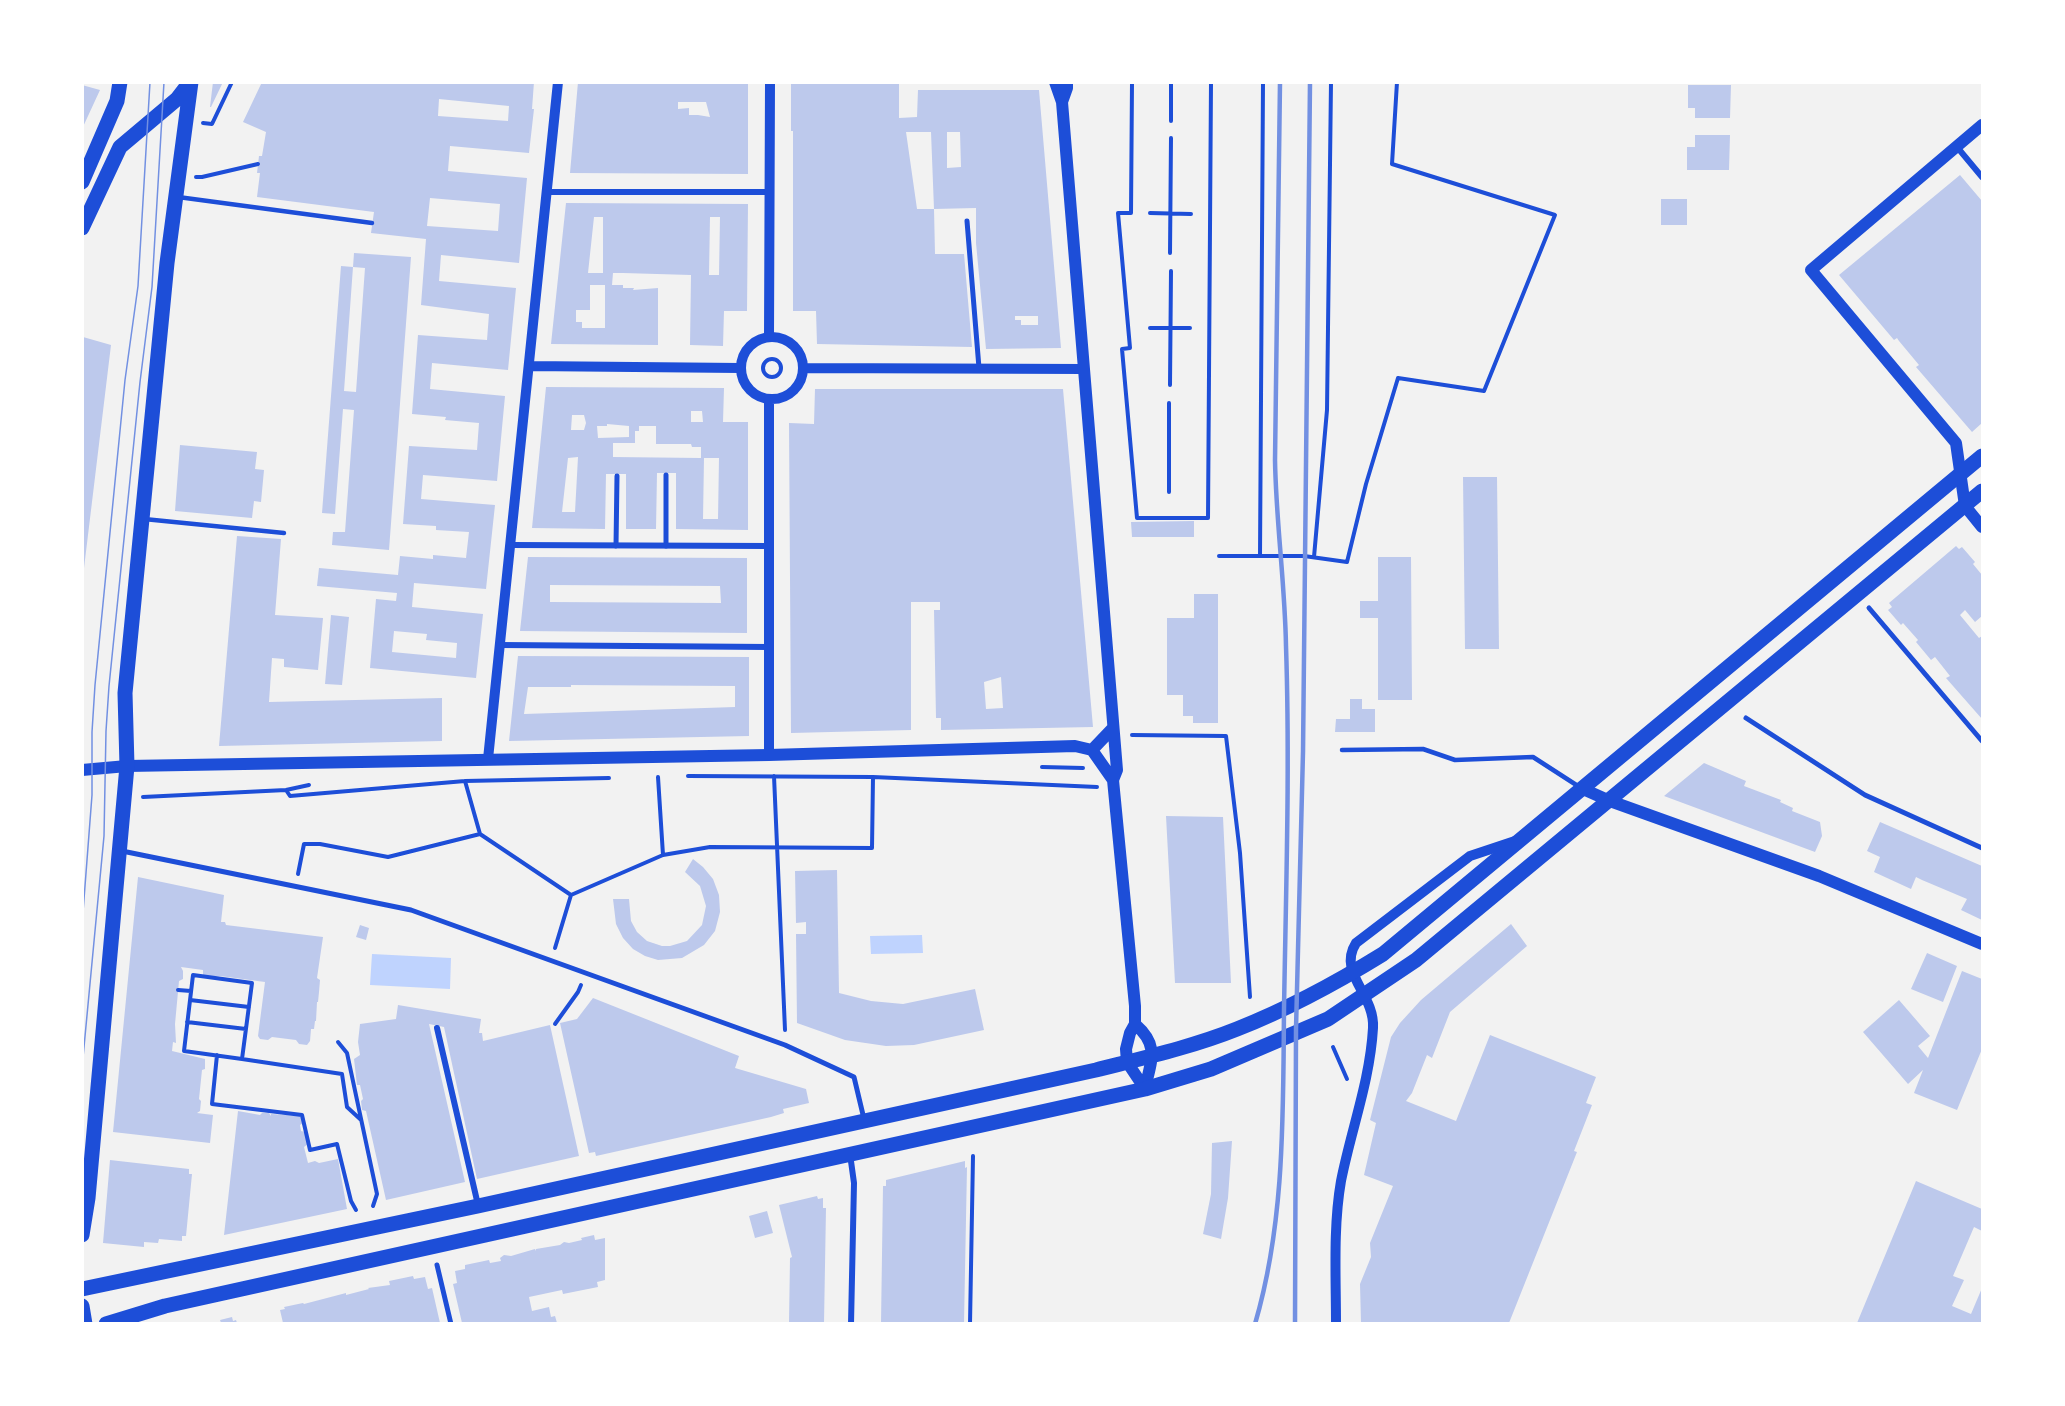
<!DOCTYPE html>
<html>
<head>
<meta charset="utf-8">
<style>
	body { margin:0 }
	#map { position:relative; width:2065px; height:1406px; overflow:hidden; background:#f2f2f2; font-family:Ubuntu,sans-serif }
	canvas { display:block }
	.frame { position:absolute; inset:0; border:84px solid #fff; pointer-events:none }
</style>
</head>
<body>
<div id="map">
<canvas width="2065" height="1406"></canvas>
<div class="frame"></div>
</div>
<script>
const context = document.querySelector('canvas').getContext('2d');
context.lineJoin = 'round';
function fillPath(path, color) { context.fillStyle = color; context.fill(path, 'evenodd'); }
function strokePath(path, color, width, dash) { context.strokeStyle = color; context.lineWidth = width; context.lineCap = dash ? 'butt' : 'round'; context.setLineDash(dash || []); context.stroke(path); }
fillPath(new Path2D(`
	M922 935 923 953 871 954 870 936Z
	M372 954 451 958 450 989 370 985Z`), '#bfd3fe');
fillPath(new Path2D(`
	M213 82H223L211 107H210Z
	M262 82H534L532 109H534L529 153 450 146 448 171 527 178 519 263 441 255 439 281 516 288 508 370 432 363 430 389 505 396 497 481 423 475 421 499 495 505 486 589 414 583 412 607 483 614 476 678 370 668 376 599 396 601 397 593 317 586 319 568 398 575 400 556 433 559V555L466 558 469 532 436 530V526L403 524 409 446 477 450 479 423 445 420 446 417 412 414 418 335 487 340 489 314 421 305 426 239 371 233 374 212 257 197 260 173H257L259 156H262L266 132 243 122ZM439 99 509 106 508 121 438 116ZM430 198 500 204 498 231 427 226ZM394 631 427 634 426 640 457 643 456 658 392 652Z
	M578 82H748V174L570 173ZM678 102H706L710 117 698 115H689V108L678 109Z
	M791 82H899V118L917 117 918 90H1039L1061 348 986 349 976 243V208L934 209 931 132H906L917 209H934L935 254H964L972 347 817 344 816 311H793V131H791ZM947 132H960L961 167 947 168ZM1015 316H1038V325H1021V320H1015Z
	M82 85 100 90 82 129Z
	M1688 85H1731L1730 118H1695V108H1688Z
	M1695 135H1730L1729 170H1687V147H1695Z
	M1960 175 1982 201V423L1972 432 1916 367 1919 365 1899 341 1897 338 1894 340 1839 275Z
	M1661 199H1687V225H1661Z
	M566 203 748 204 747 311H724L723 346 690 345 691 275 623 273H613L612 285H623V288H634L633 290 658 288V345L551 344ZM594 217H603V273H588ZM710 217H720L719 275H709ZM590 285H605V328H582V322H576V310H590Z
	M354 253 411 257 389 550 332 545 333 532H345L354 410 343 409 335 514 322 513 341 266 353 267 344 391 356 392 365 268 353 267Z
	M83 337 111 345 84 568H82Z
	M546 387 724 388 723 422H748V530L676 529V473H657L656 529H626V474H606L605 529 532 528ZM691 411H702L703 422H691ZM572 415H584L586 423 584 430H571ZM607 424 629 426V437L598 438 597 426H607ZM639 426H656V444H691L692 447H701V458L613 457V443H635V431H639ZM578 457 575 512H562L568 458ZM704 458H719L718 519H703Z
	M815 389H1063L1093 727 941 730V718H936L934 610H940V602H911V730L791 733 789 423 814 424ZM1001 677 1003 708 986 709 984 682Z
	M180 445 257 452 255 469 264 470 261 502 254 501 252 518 175 511Z
	M1463 477H1497L1499 649H1465Z
	M1194 521V537H1132L1131 522Z
	M237 536 281 539 275 615 323 618 318 670 284 667V659L272 658 269 702 442 698V741L219 746Z
	M1956 546 1959 549 1962 547 1975 562 1973 564 1982 575V616L1975 622 1965 610 1960 615 1979 638 1982 636V719L1946 678 1950 676 1935 657 1931 660 1916 642 1918 640 1903 623 1901 625 1888 610 1892 607 1889 603Z
	M528 557 747 558V633L520 631ZM550 585 720 586 721 603 550 602Z
	M1378 557H1411L1412 700H1378V618H1360V601H1378Z
	M1194 594H1218V723H1193V716H1183V695H1167V618H1194Z
	M331 615 349 617 342 685 325 684Z
	M518 656 749 657V736L509 741ZM571 685 735 686V707L524 714 528 687H571Z
	M1350 699H1362V709H1375V732H1335L1336 719H1350Z
	M1704 763 1746 781 1744 786 1781 800 1780 802 1793 808 1792 811 1820 822 1822 836 1815 852 1664 796Z
	M1166 816 1223 817 1231 983H1175Z
	M1880 822 1982 866V920L1961 910 1967 899 1922 880 1916 877 1911 889 1874 872 1880 857 1867 851Z
	M693 859 703 867 713 879 719 895 720 912 715 931 704 945 682 958 658 960 645 956 633 949 623 938 616 924 613 899H629L631 921 637 932 647 941 662 946H670L687 941 702 925 706 906 700 886 685 872Z
	M837 870 839 993 871 1001 903 1004 975 989 984 1030 914 1045 886 1046 845 1040 797 1023 796 934H806V922L796 923 795 871Z
	M138 877 224 895 221 922H225L226 925 323 937 317 978 320 980 319 992 318 1002H317L316 1021H315L314 1029H311L310 1041 307 1045 299 1044 296 1040 272 1037 268 1040 260 1039 258 1036 265 982 220 976 203 977V970L181 967 183 971V979L179 981 175 1024 176 1043 173 1042 172 1051 205 1059V1069L202 1070 199 1099 201 1101 200 1111 197 1113 213 1115 210 1143 113 1132Z
	M1511 924 1527 946 1450 1012 1432 1058 1427 1055 1412 1093 1406 1101 1456 1121 1490 1035 1596 1077 1586 1103 1592 1105 1574 1151 1577 1152 1509 1323H1361L1360 1284 1371 1257 1370 1243 1393 1186 1364 1175 1376 1123 1370 1120 1391 1037 1400 1023 1421 1000Z
	M360 925 369 928 366 940 356 937Z
	M1927 953 1957 966 1943 1002 1911 989Z
	M1962 971 1982 979V1049L1957 1110 1914 1093 1923 1070 1908 1084 1863 1032 1899 1000 1930 1036 1918 1046 1928 1058Z
	M593 998 739 1056 735 1068 806 1089 809 1103 783 1109 784 1113 771 1117 596 1156 595 1152 589 1153 560 1023 577 1019Z
	M398 1005 481 1019 479 1033H482L483 1041 550 1025 579 1156 477 1179 444 1027 429 1024 465 1182 386 1200 366 1111 362 1110 361 1101 363 1099 360 1085H357L354 1059 360 1055 358 1042 360 1024 396 1019Z
	M238 1111 260 1115 262 1113H269L271 1116V1114L302 1116 303 1123 300 1125 301 1131 305 1132 308 1144 304 1147 308 1163 315 1161 319 1163 338 1159 347 1209 224 1235Z
	M1232 1141 1228 1198 1221 1239 1203 1234 1211 1194 1212 1143Z
	M110 1160 189 1169V1174H192L186 1236H182V1241L159 1239 158 1243 144 1242V1247L103 1243Z
	M965 1161V1168L967 1167 964 1323H881L883 1186H886V1180Z
	M1916 1181 1982 1209V1231L1974 1227 1953 1276 1964 1280 1952 1306 1971 1314 1982 1288V1323H1857Z
	M817 1196 818 1199 823 1198V1208H826L824 1323H789L790 1258 792 1257 779 1205Z
	M767 1211 773 1233 755 1238 749 1216Z
	M594 1235 595 1240 605 1238V1280L597 1282 598 1287 563 1294 562 1290 529 1297 532 1311 549 1307 551 1317 555 1316 557 1323H462L453 1284 457 1283 455 1271 465 1269V1265L489 1260 490 1263 501 1261 500 1258 504 1255 511 1256 535 1249V1251L536 1249 560 1245 564 1242 569 1243 582 1240 581 1238Z
	M413 1276 414 1279 425 1277 428 1289 432 1288 440 1323H283L280 1310 285 1309 284 1307 303 1303 304 1304 346 1293V1295L369 1289 368 1288 390 1285 389 1281Z
	M232 1317 233 1321 236 1320 237 1323H221L220 1320Z`), '#bdc9ec');
strokePath(new Path2D(`
	M1132 82 1131 213H1118L1130 348 1122 349 1137 518H1208L1211 82
	M1171 121V82
	M203 123 212 124 232 82
	M196 177H202L258 164
	M1150 213 1191 214
	M1170 253 1171 138
	M1150 328H1190
	M763 368a9 9 0 1 1 18 0a9 9 0 1 1-18 0Z
	M1170 385 1171 271
	M1169 492V403
	M1260 555 1263 82
	M1219 556H1304L1347 562 1366 484 1398 378 1484 391 1555 215 1392 164 1397 82
	M1314 557 1327 410 1331 82
	M1132 735 1226 736 1240 853 1250 997
	M1042 767 1083 768
	M688 776 873 777 1097 787
	M774 776 785 1030
	M658 777 663 855
	M465 781 480 834
	M286 790 290 796 465 781 609 778
	M143 797 286 790 309 785
	M298 874 304 844H320L388 857 480 834 571 895
	M555 948 571 895 663 855 710 847 872 848 873 777
	M193 975 252 983 242 1059 184 1051Z
	M178 990 191 991
	M190 1000 249 1007
	M187 1022 246 1029
	M555 1024 578 992 581 985
	M338 1042 347 1053 377 1194 373 1206
	M1333 1047 1347 1079
	M217 1055 212 1104 302 1115 310 1150 337 1144 351 1201 356 1210
	M242 1059 342 1074 347 1107 360 1119
	M970 1324 973 1156`), '#1d4ed8', 4);
strokePath(new Path2D(`
	M178 197 372 223
	M144 519 284 533
	M1342 750 1423 749 1455 760 1533 757 1581 788`), '#1d4ed8', 4.5);
strokePath(new Path2D(`
	M967 221 979 368
	M666 475V546
	M616 546 617 476
	M1869 608 1982 741
	M1746 718 1865 795 1982 848
	M122 851 411 910 785 1045 854 1077 864 1119
	M437 1265 451 1324`), '#1d4ed8', 5);
strokePath(new Path2D(`
	M1957 147 1982 177
	M547 192H770
	M510 545 769 546
	M500 645 769 647
	M437 1028 478 1205
	M850 1154 854 1183 851 1324`), '#1d4ed8', 6);
strokePath(new Path2D(`
	M769 336 770 82
	M741 368a31 31 0 1 1 62 0a31 31 0 1 1-62 0Z
	M529 366 740 368
	M803 368 1084 369
	M769 755V399
	M488 759 558 82
	M1336 1324C1336 1277 1333 1227 1341 1181 1351 1130 1370 1081 1373 1028 1375 994 1337 973 1356 943L1470 856 1515 841`), '#1d4ed8', 10);
strokePath(new Path2D(`
	M1055 82 1062 102 1117 770 1113 780 1135 1006V1024L1130 1033 1126 1049 1127 1062 1145 1089
	M1062 102 1067 88V82
	M1982 125 1811 270 1956 443 1965 506 1982 527
	M1092 750 1113 728
	M82 770 127 766 769 755 1075 746 1092 750 1113 780
	M1583 789 1610 801 1819 876 1982 944
	M1135 1024C1160 1046 1151 1060 1145 1089`), '#1d4ed8', 12);
strokePath(new Path2D(`
	M82 182 117 101 120 82
	M82 228 120 147 177 99 190 82
	M82 1235 88 1198 127 766 125 693 167 263 191 82
	M82 1289 478 1206 1096 1070C1143 1058 1192 1047 1237 1029 1288 1009 1336 983 1383 954L1982 456
	M82 1306 85 1324
	M106 1324 165 1306 1145 1089 1211 1069 1328 1019 1416 960 1982 491`), '#1d4ed8', 15);
strokePath(new Path2D(`
	M82 925 92 795V732L95 685 125 380 138 286 150 82
	M82 1068 104 836 106 731 109 686 140 382 152 287 164 82`), '#7290e2', 1.5);
strokePath(new Path2D(`
	M1255 1324C1285 1222 1283 1114 1284 1009 1286 888 1290 767 1286 646 1285 584 1276 522 1275 460L1280 82
	M1295 1324 1296 1029 1303 752 1310 82`), '#7290e2', 4.5);
</script>
</body>
</html>
